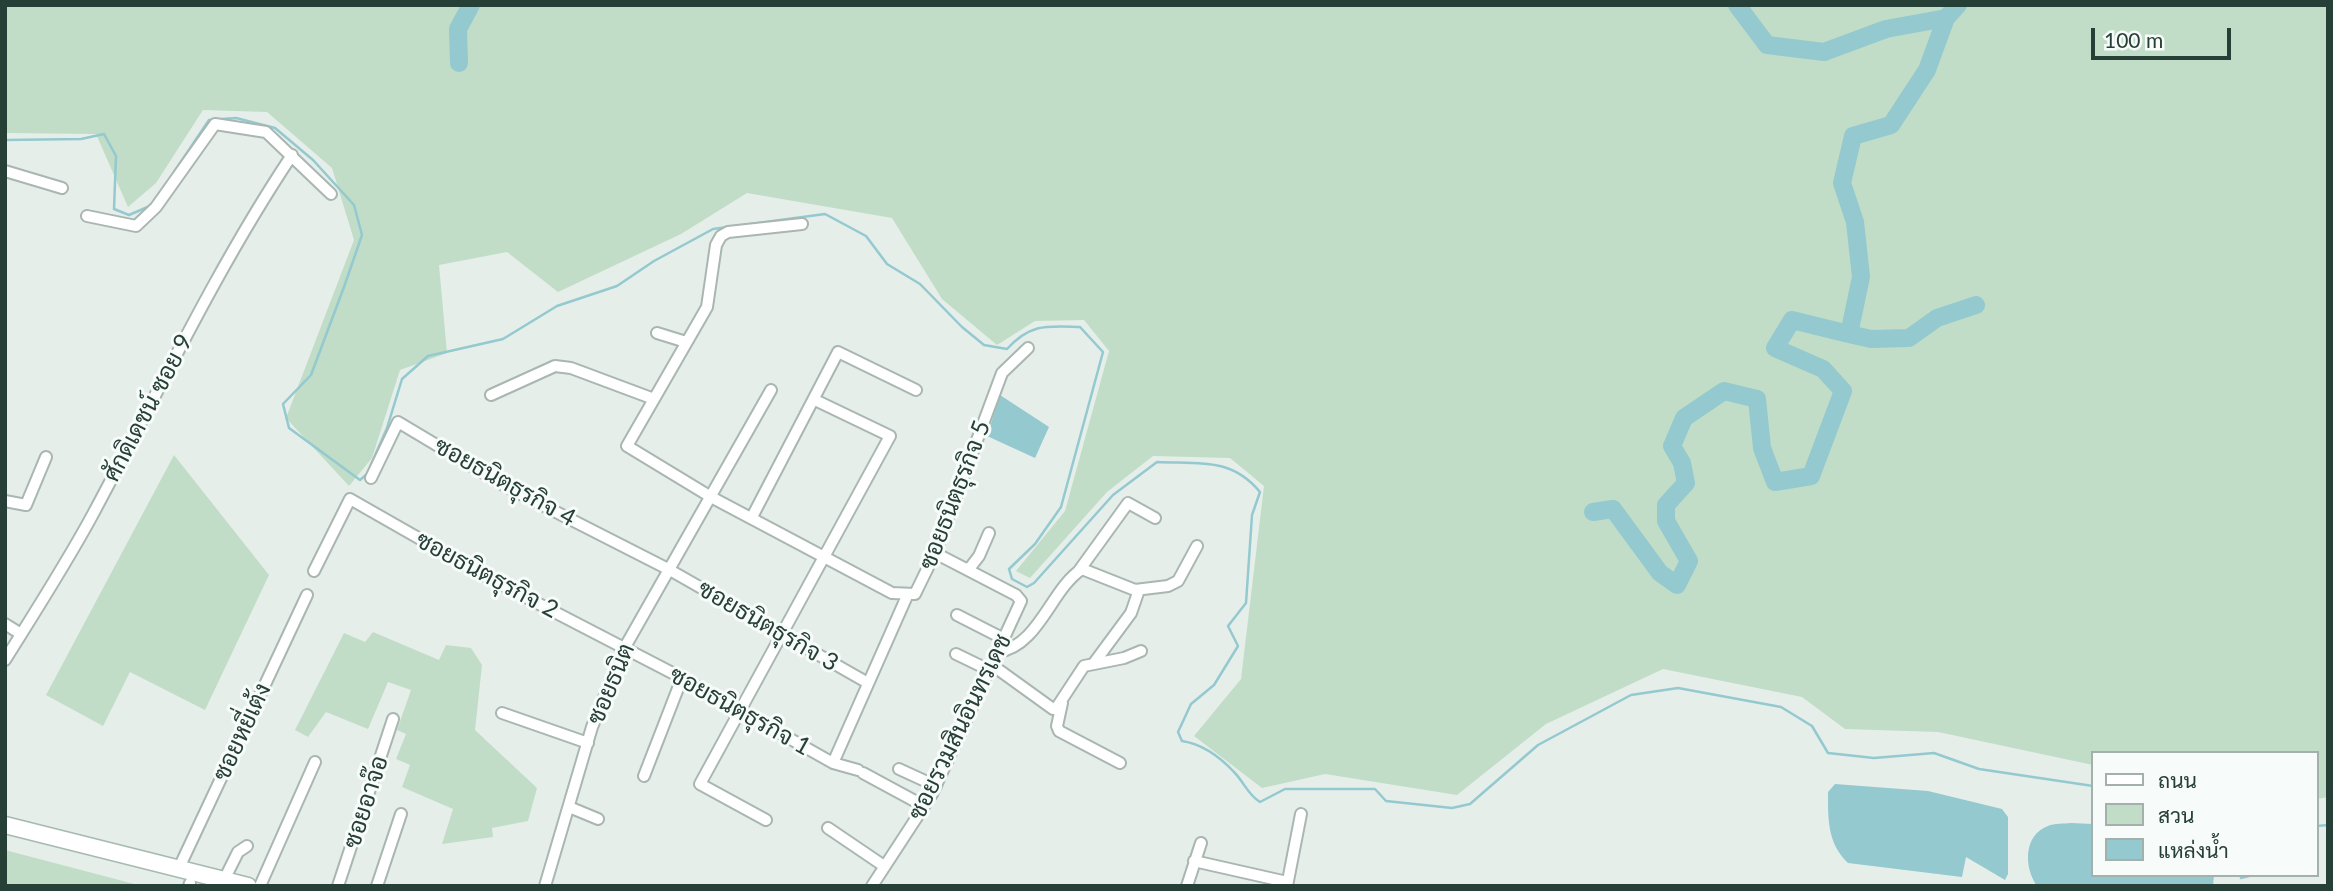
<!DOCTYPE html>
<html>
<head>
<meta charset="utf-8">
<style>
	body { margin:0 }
	#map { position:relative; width:2333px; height:891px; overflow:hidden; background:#e6eeea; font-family:Lato,Sarabun,sans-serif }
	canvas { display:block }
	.frame { position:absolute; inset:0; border:7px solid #263f37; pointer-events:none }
	.legend { position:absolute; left:2091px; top:751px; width:228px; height:126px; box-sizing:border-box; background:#f7fbf9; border:2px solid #a3b0ab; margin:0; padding:9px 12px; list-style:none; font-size:21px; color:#263f37 }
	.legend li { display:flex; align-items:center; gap:14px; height:35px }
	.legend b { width:35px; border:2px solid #a3b0ab }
	.scale { position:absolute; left:2091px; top:28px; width:140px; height:32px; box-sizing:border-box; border:4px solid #263f37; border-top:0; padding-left:9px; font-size:21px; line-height:24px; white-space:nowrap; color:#263f37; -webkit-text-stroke:5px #f7fbf9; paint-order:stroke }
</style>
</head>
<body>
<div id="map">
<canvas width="2333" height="891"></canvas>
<div class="frame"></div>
<ul class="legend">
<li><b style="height:9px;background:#fff"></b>ถนน</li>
<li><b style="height:19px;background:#c1ddc7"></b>สวน</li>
<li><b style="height:19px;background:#93c9cf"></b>แหล่งน้ำ</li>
</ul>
<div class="scale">100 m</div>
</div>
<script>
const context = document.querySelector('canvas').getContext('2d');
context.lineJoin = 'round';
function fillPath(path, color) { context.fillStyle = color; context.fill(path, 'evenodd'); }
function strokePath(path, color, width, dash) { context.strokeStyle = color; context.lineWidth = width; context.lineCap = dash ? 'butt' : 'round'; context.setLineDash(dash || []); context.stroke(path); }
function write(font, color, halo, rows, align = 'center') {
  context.font = font + ' Lato,Sarabun,sans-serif'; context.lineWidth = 6; context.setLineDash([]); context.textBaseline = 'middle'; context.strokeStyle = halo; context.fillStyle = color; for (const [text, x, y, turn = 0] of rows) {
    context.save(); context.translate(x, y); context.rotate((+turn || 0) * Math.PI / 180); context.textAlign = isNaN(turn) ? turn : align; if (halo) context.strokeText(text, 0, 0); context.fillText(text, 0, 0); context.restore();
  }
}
fillPath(new Path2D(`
	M5 5H2328V797L2317 799V753H2093V765L1938 732 1845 729 1802 697 1663 669 1546 724 1457 795 1325 774 1262 788 1194 736 1241 679 1264 486 1230 458 1153 456 1107 492 1030 578 1016 571 1065 511 1109 351 1084 320 1035 321 997 345 942 299 892 218 747 193 681 234 558 292 507 252 439 265 447 353 400 370 372 458 349 486 286 418 354 240 332 168 267 112 203 110 156 183 128 207 96 134 5 133Z
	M174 455 269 575 205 710 130 672 103 726 46 695Z
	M373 632 439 660 446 645 471 648 482 665 475 730 537 788 528 821 492 828 493 837 442 844 453 809 402 787 410 765 396 759 406 734 397 730 411 690 388 682 368 729 326 712 308 737 295 730 344 633 365 642Z
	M5 850 142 886H5Z`), '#c1ddc7');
fillPath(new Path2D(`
	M1000 395 1049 427 1035 458 987 436Z
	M1835 784 1928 791 2002 809 2008 817V874L2005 880 1966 857 1962 877 1848 863C1827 843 1828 818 1828 792Z
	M2071 823 2093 824V875H2214L2213 886H2037C2024 868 2023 835 2048 826 2054 823 2064 824 2071 823Z`), '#93c9cf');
strokePath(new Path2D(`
	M5 140 81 139 104 134 116 156 114 209 129 215 150 206
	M174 172 209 120 236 118 275 128 313 160 354 205 362 235 344 287 311 375 283 404 289 428 360 480 367 474 387 428 402 379 428 356 503 339 557 306 617 286 654 261 713 229 825 214 866 236 887 264 920 284 962 327 984 345 1007 349C1031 323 1047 326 1080 327L1103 352 1061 507 1035 544 1009 569 1012 579 1027 587 1034 583 1113 495 1157 462C1199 464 1231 457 1260 492L1252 515 1246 603 1228 626 1238 646 1214 685 1191 704 1178 732 1182 741C1202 744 1220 757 1234 772 1244 782 1248 795 1260 802L1285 789H1375L1386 801 1452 808 1470 804 1538 745 1631 695 1678 688 1781 707 1812 726 1828 753 1874 758 1934 753 1979 769 2093 786
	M2317 826 2328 825
	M2241 875V878L2253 875`), '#93c9cf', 2.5);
strokePath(new Path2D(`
	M1737 5 1767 45 1824 52 1886 29 1946 18
	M459 63 458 29 471 5
	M1849 334 1871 339 1909 338 1937 318 1976 305
	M1593 512 1613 509 1660 573 1677 585 1689 561 1666 521V505L1686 483 1682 463 1672 446 1684 418 1724 391 1757 399 1762 448 1775 482 1811 476 1843 391 1823 369 1775 348 1792 320 1849 334 1861 277 1855 222 1842 183 1853 136 1891 125 1927 70 1946 18 1958 5`), '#93c9cf', 18);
const minor = new Path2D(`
	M5 171 62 188
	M87 216 136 226 156 207 215 124 266 132 331 194
	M802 224 728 232 721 236 716 245 707 307 627 446 711 497 892 593 915 594 935 553 1002 373 1028 348
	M657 333 686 342
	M491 395 555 366 571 368 654 399
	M371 478 398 422 505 486 668 569 868 683
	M5 501 26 505 46 457
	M752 517 838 352 916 390
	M964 568 969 569 979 556 989 533
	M314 571 350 499 485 576 682 678 833 763 858 770
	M1078 572 1128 503 1155 518
	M957 615 1004 639
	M5 624 21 634
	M998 652C1039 646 1051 589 1082 569L1135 590 1168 586 1178 581 1197 546
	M956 654 989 670
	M5 660C35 612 66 564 93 514 158 393 216 269 292 155
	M1094 663 1131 613 1139 590
	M992 665 1053 709 1057 707 1084 666 1124 658 1141 651
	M1062 703 1057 726 1059 731 1120 763
	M502 713 588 743
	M833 763 907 596
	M899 769 936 786
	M863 773 924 806
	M644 776 682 678
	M569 807 598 819
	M766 820 700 784 890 436 815 400
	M828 828 884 866
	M1194 861 1287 882
	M178 870 307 595
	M224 880 238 852 247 846
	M189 886 190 883
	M260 886 315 762
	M338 886 393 719
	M377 886 401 814
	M545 886 592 727 625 647 771 390
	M872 886 932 794 1021 601 1016 595 935 553
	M1187 886 1201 843
	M1287 886 1301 814`);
const secondary = new Path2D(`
	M5 825 248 886`);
strokePath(minor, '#a9b6b1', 14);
strokePath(secondary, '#a5b9b1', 19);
strokePath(minor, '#fff', 10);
strokePath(secondary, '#fff', 16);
write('24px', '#263f37', '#f7fbf9', [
	["ศักดิเดชน์ ซอย 9",148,408,-62],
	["ซอยธนิตธุรกิจ 4",505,482,29],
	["ซอยธนิตธุรกิจ 5",955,495,-69],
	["ซอยธนิตธุรกิจ 2",487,575,28],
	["ซอยธนิตธุรกิจ 3",768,626,30],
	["ซอยธนิต",611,684,-67],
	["ซอยธนิตธุรกิจ 1",740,711,29],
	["ซอยรวมสินอินทรเดช",960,727,-64],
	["ซอยหยี่เต้ง",242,732,-65],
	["ซอยอาจ๊อ",366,802,-72]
]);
</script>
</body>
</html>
